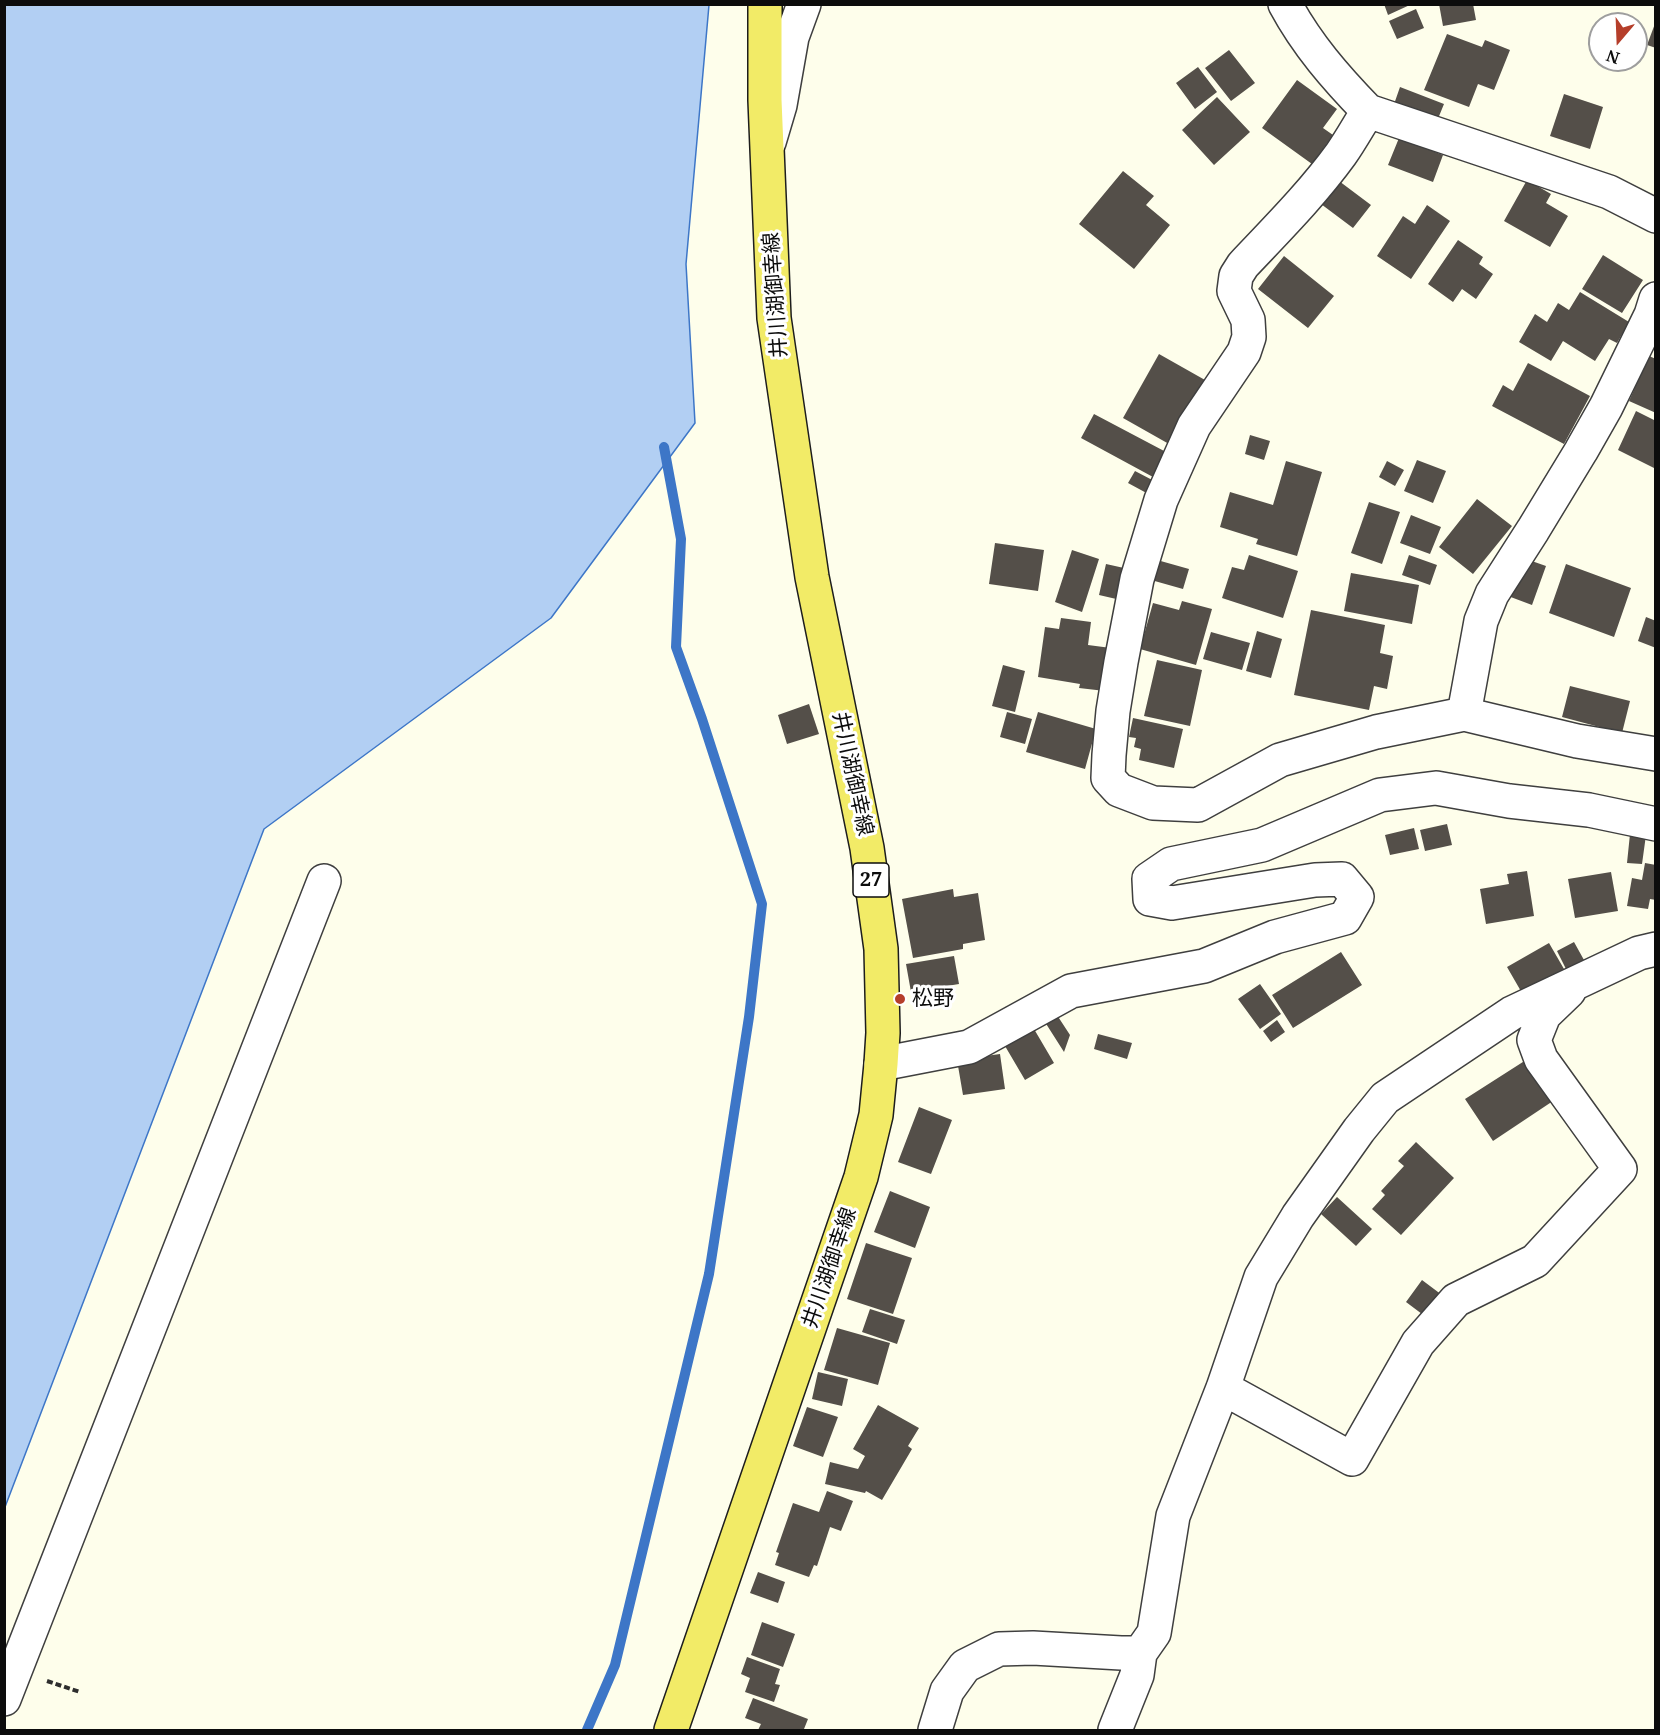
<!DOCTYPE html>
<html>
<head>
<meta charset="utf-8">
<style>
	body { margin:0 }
	#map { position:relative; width:1660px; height:1735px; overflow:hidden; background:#fefeeb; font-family:"Noto Serif",serif }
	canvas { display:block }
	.frame { position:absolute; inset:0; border:6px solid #0c0c0c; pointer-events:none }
	.north { position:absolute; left:1588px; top:12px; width:60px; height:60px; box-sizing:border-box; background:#fff; border:2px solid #9e9e9e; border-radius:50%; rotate:199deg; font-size:16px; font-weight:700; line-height:24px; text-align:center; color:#0c0c0c }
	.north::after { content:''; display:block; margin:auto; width:21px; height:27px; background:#b53e2a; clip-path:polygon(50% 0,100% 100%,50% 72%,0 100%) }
</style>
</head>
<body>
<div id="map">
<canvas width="1660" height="1735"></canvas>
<div class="frame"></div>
<div class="north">N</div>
</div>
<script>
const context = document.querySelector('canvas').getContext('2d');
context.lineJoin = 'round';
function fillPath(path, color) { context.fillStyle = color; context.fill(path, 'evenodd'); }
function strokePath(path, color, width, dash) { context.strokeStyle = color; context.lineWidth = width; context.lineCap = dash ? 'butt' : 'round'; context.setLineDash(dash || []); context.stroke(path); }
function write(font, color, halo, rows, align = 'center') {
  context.font = font + ' "Noto Serif","Noto Sans JP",serif'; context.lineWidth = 6; context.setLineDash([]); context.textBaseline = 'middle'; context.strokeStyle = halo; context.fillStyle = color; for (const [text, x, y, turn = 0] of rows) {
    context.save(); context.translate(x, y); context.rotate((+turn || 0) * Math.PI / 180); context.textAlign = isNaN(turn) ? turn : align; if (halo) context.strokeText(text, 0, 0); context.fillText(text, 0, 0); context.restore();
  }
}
const water = new Path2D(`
	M5 4 709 5 686 264 695 423 551 618 264 829 5 1507Z`);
fillPath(water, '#b2cff3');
strokePath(water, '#3d76c7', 1.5);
strokePath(new Path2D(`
	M587 1730 615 1665 709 1274 749 1017 762 904 702 719 676 647 681 539 664 447`), '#3d76c7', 10);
fillPath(new Path2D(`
	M1384 4H1412L1388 15Z
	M1439 4H1473L1476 20 1443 26Z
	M1416 9 1424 28 1397 39 1389 21Z
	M1656 21V48L1647 45Z
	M1447 34 1482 47 1485 40 1510 50 1494 90 1478 84 1469 107 1424 90Z
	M1229 50 1255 83 1231 101 1205 68Z
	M1198 67 1217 92 1195 109 1176 83Z
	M1297 80 1337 109 1323 128 1333 135 1312 164 1262 128Z
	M1400 87 1444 104 1435 126 1392 110Z
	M1564 94 1603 107 1590 149 1550 136Z
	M1217 97 1250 132 1214 165 1182 130Z
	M1399 138 1443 155 1433 182 1388 165Z
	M1123 171 1154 196 1146 205 1170 225 1134 269 1079 224Z
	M1335 178 1371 205 1353 228 1317 201Z
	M1527 180 1551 194 1546 203 1568 216 1550 247 1504 221Z
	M1427 205 1450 221 1411 279 1377 256 1403 216 1415 224Z
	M1458 240 1483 257 1479 264 1493 274 1476 299 1462 289 1453 302 1428 284Z
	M1603 255 1643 280 1622 313 1582 289Z
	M1284 256 1334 296 1308 328 1258 289Z
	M1580 292 1629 322 1617 343 1609 339 1595 361 1563 341 1551 361 1519 342 1535 314 1547 322 1558 303 1569 310Z
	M1159 354 1205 380 1169 444 1123 418Z
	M1649 356 1656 359V413L1629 401Z
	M1528 363 1590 396 1564 444 1492 406 1503 385 1513 391Z
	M1636 411 1656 421V469L1618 450Z
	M1094 414 1166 452 1153 477 1081 438Z
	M1250 435 1270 441 1264 460 1245 454Z
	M1417 460 1446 471 1433 503 1404 491Z
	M1286 461 1322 472 1297 556 1256 544 1258 539 1220 527 1230 492 1273 505Z
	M1387 461 1404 470 1395 486 1379 477Z
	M1135 471 1158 483 1152 496 1128 483Z
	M1477 499 1512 526 1473 574 1439 547Z
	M1369 502 1400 512 1382 564 1351 553Z
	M1411 515 1441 527 1430 554 1400 543Z
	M995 543 1044 550 1038 591 989 584Z
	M1072 550 1099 559 1082 612 1055 602Z
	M1249 555 1298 571 1283 618 1222 598 1232 567 1244 570Z
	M1409 555 1437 565 1430 585 1402 575Z
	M1150 558 1189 569 1183 589 1144 578Z
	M1526 559 1546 566 1532 605 1508 596Z
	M1106 564 1133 570 1125 601 1099 595Z
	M1566 564 1631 588 1614 637 1549 613Z
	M1351 573 1419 585 1412 624 1344 611Z
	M1182 601 1212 609 1196 665 1140 649 1153 603 1179 610Z
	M1311 610 1385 625 1380 653 1393 656 1387 689 1374 686 1369 710 1294 695Z
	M1646 617 1656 621V648L1638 641Z
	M1061 618 1091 622 1088 645 1111 648 1105 691 1079 688 1080 684 1038 677 1045 627 1059 629Z
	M1257 631 1282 639 1271 678 1246 671Z
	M1211 632 1250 643 1242 670 1203 659Z
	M1157 660 1202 670 1190 726 1144 716Z
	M1003 665 1025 671 1015 712 992 706Z
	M1570 686 1630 701 1622 733 1562 717Z
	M809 704 819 734 787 744 778 715Z
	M1007 712 1032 719 1025 744 1000 737Z
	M1038 712 1096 729 1085 769 1026 752Z
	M1133 718 1183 729 1174 768 1139 760 1141 749 1134 747 1136 738 1129 737Z
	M1447 824 1452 845 1425 851 1420 830Z
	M1414 828 1419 849 1390 855 1385 835Z
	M1630 834 1646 835 1642 864 1627 863Z
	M1645 863 1656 865V900L1650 899 1648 909 1627 906 1632 878 1642 880Z
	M1527 871 1534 916 1486 924 1480 889 1509 884 1507 874Z
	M1611 872 1618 911 1575 918 1568 879Z
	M953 889 954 897 978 893 985 940 963 944V949L913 958 902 899Z
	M1574 942 1584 960 1566 969 1557 951Z
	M1549 943 1564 969 1522 993 1507 967Z
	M1341 952 1362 985 1293 1028 1272 995Z
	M954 956 959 984 911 992 906 964Z
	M1260 984 1281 1014 1260 1029 1238 999Z
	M1055 1012 1070 1035 1064 1052 1043 1019Z
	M1277 1020 1285 1032 1271 1042 1263 1031Z
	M1034 1029 1054 1063 1025 1080 1005 1046Z
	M1098 1034 1132 1043 1127 1059 1094 1049Z
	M1000 1054 1005 1089 963 1095 957 1060Z
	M1526 1060 1553 1101 1493 1141 1465 1099Z
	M919 1107 952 1120 931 1174 898 1162Z
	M1416 1142 1454 1178 1401 1235 1372 1209 1385 1195 1381 1191 1404 1166 1398 1161Z
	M890 1191 930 1207 915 1248 874 1232Z
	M1337 1197 1372 1229 1356 1246 1321 1214Z
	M866 1243 912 1258 893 1314 847 1299Z
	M1422 1280 1442 1295 1426 1317 1406 1302Z
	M870 1309 905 1320 897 1344 862 1332Z
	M837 1328 890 1343 878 1385 824 1370Z
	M818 1372 848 1379 842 1406 812 1399Z
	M878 1405 919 1428 908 1446 912 1449 882 1500 866 1491 865 1493 825 1484 830 1462 858 1469 865 1456 853 1449Z
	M807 1407 838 1417 823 1457 793 1446Z
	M827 1491 853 1501 841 1531 830 1527 817 1566 814 1565 809 1577 775 1565 779 1553 776 1552 793 1503 819 1512Z
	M758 1572 785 1582 778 1603 750 1593Z
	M762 1622 795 1634 783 1667 751 1655Z
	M747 1657 780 1669 775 1684 780 1685 774 1702 745 1692 750 1678 741 1674Z
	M753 1698 808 1719 804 1729 808 1730H758L761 1724 745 1718Z`), '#544f49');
const minor = new Path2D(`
	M1285 4C1307 45 1336 78 1368 111L1609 192 1656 216
	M1368 111C1359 125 1351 140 1341 154 1312 194 1277 229 1243 265L1236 276 1234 291 1248 320 1249 337 1244 352 1194 426 1161 500 1137 579 1121 662 1113 711 1109 755 1108 778 1119 790 1153 803 1198 805 1280 760 1376 732 1464 714 1577 741 1656 754
	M769 142 780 105 792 37 804 4
	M1464 714 1481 621 1492 594 1533 530 1581 451 1606 407 1651 315 1656 299
	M881 1064 969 1047 1071 991 1204 966 1275 937 1345 918 1357 897 1342 879 1315 880 1172 903 1150 899 1149 879 1171 864 1262 845 1380 795 1436 788 1509 801 1589 810 1656 824
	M1223 1388 1352 1459 1418 1343 1456 1300 1535 1261 1620 1169 1541 1059 1534 1040 1544 1015 1569 991
	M4 1699 324 881
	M935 1730 947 1691 965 1666 999 1649 1033 1648 1121 1653H1140L1154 1633 1173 1516 1223 1388 1261 1277 1298 1216 1359 1130 1385 1098 1512 1013 1639 953 1656 949
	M1115 1730 1137 1675 1140 1653`);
const major = new Path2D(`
	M671 1730 861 1177 876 1115 881 1064 883 1033 881 949 867 848 812 577 774 318 765 100V4`);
strokePath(minor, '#3f3f3f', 36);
strokePath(major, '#1d1d1d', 36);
strokePath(new Path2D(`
	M47 1681 80 1692`), '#2e2e2e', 4, [6, 3]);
strokePath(minor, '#fff', 33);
strokePath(major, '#f2eb67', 33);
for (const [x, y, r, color] of [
	[900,999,6,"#b53e2a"]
]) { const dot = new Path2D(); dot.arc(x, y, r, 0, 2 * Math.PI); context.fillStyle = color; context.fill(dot); strokePath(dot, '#fff', 2); }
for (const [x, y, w] of [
	[871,880,36]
]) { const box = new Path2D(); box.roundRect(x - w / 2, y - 17, w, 34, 4.5); context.fillStyle = '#fff'; context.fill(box); strokePath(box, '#0c0c0c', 1.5); }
write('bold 20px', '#0c0c0c', null, [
	["27",871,880]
]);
write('21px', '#0c0c0c', '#fff', [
	["井川湖御幸線",776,295,-94],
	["井川湖御幸線",852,774,78],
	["井川湖御幸線",830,1268,-71]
]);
write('21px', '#0c0c0c', '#fff', [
	["松野",912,999]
], 'left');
</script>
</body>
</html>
